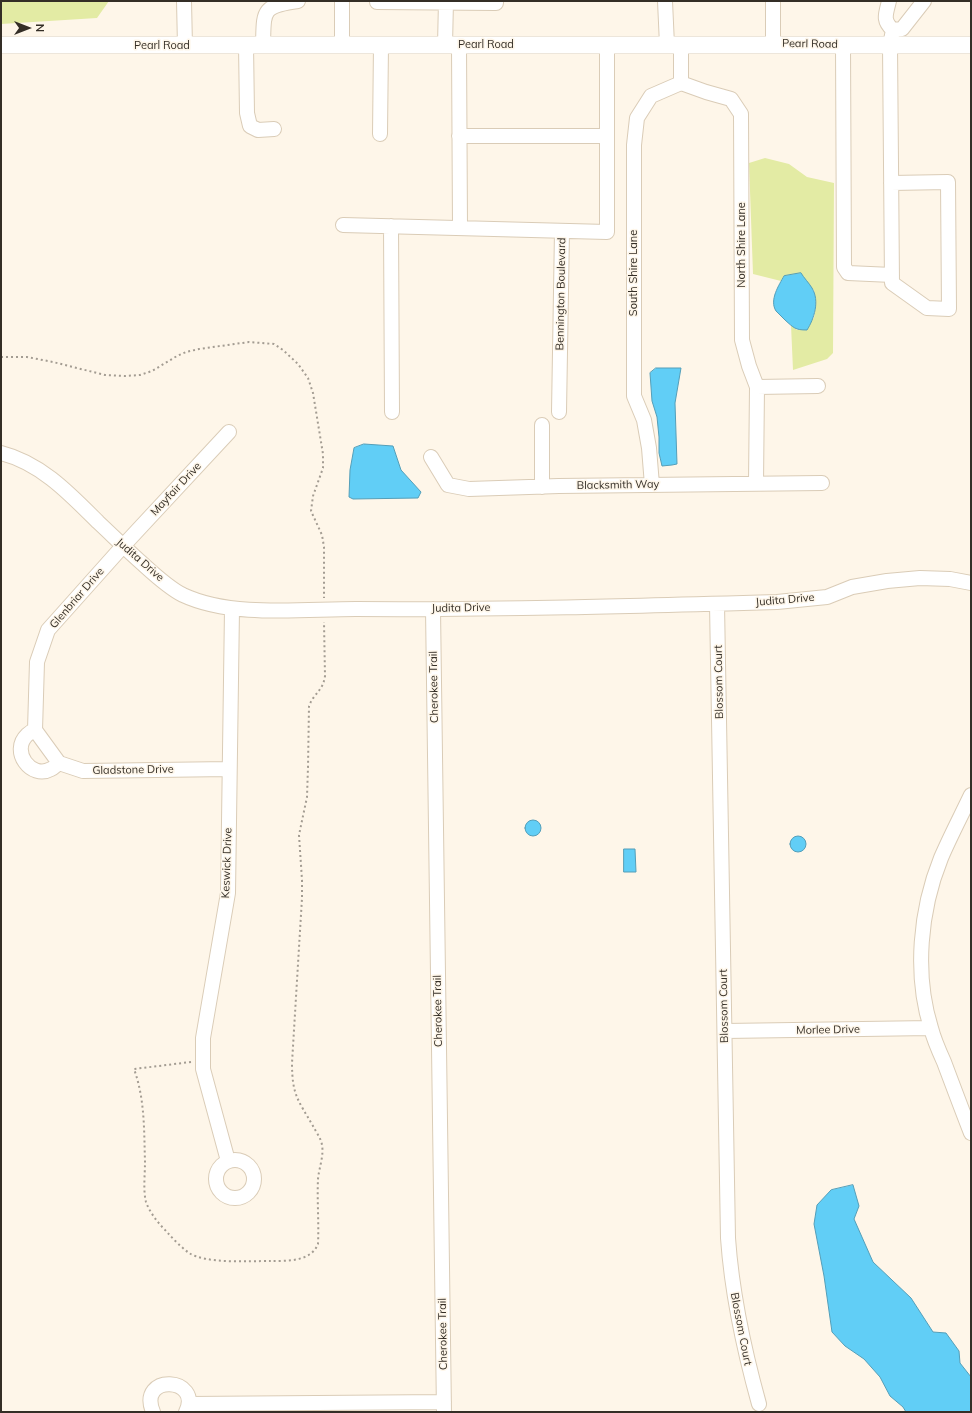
<!DOCTYPE html>
<html>
<head>
<meta charset="utf-8">
<style>
	body { margin:0 }
	#map { position:relative; width:972px; height:1413px; overflow:hidden; background:#fef6e9; font-family:Mulish,sans-serif }
	canvas { display:block }
	.frame { position:absolute; inset:0; border:2px solid #342e26; pointer-events:none }
	.north { position:absolute; left:8px; top:8px; width:40px; height:40px; -webkit-text-stroke:3px #fef6e9; paint-order:stroke; rotate:90deg; font-size:11px; font-weight:700; line-height:16px; text-align:center; color:#342e26 }
	.north::after { content:''; display:block; margin:auto; width:14px; height:18px; background:#342e26; clip-path:polygon(50% 0,100% 100%,50% 72%,0 100%) }
</style>
</head>
<body>
<div id="map">
<canvas width="972" height="1413"></canvas>
<div class="frame"></div>
<div class="north">N</div>
</div>
<script>
const context = document.querySelector('canvas').getContext('2d');
context.lineJoin = 'round';
function fillPath(path, color) { context.fillStyle = color; context.fill(path, 'evenodd'); }
function strokePath(path, color, width, dash) { context.strokeStyle = color; context.lineWidth = width; context.lineCap = dash ? 'butt' : 'round'; context.setLineDash(dash || []); context.stroke(path); }
function write(font, color, halo, rows, align = 'center') {
  context.font = font + ' Mulish,sans-serif'; context.lineWidth = 3; context.setLineDash([]); context.textBaseline = 'middle'; context.strokeStyle = halo; context.fillStyle = color; for (const [text, x, y, turn = 0] of rows) {
    context.save(); context.translate(x, y); context.rotate((+turn || 0) * Math.PI / 180); context.textAlign = isNaN(turn) ? turn : align; if (halo) context.strokeText(text, 0, 0); context.fillText(text, 0, 0); context.restore();
  }
}
fillPath(new Path2D(`
	M1 1H109L97 18 1 24Z
	M765 158 789 164 807 177 834 183 833 353 827 359 793 370 791 325 797 330 814 318 816 304 814 290 784 276 781 281 753 274 749 163Z`), '#e3eba4');
const water = new Path2D(`
	M801 273C804 278 809 283 812 288 820 301 814 319 807 330 795 330 794 328 785 320 782 317 779 314 776 311 769 300 779 285 784 276Z
	M656 368H681L675 403 677 464 672 465 662 466 659 453V437L657 417 652 401 650 373Z
	M364 444 393 446 401 470 421 492 418 498 353 499 349 497 350 470 354 448Z
	M525 828a8 8 0 1 1 16 0a8 8 0 1 1-16 0Z
	M790 844a8 8 0 1 1 16 0a8 8 0 1 1-16 0Z
	M624 849H635L636 872H624Z
	M853 1185 859 1206 854 1219 873 1262 911 1298 933 1332 946 1333 959 1351 960 1363 971 1377V1412H906L903 1407 890 1396 880 1377 864 1359 845 1346 832 1332 824 1276 814 1224 817 1205 831 1190Z`);
fillPath(water, '#61cef6');
strokePath(water, '#549eb8', 1);
const minor = new Path2D(`
	M184 1 185 46
	M342 1V45
	M377 1V2L496 3V1
	M665 1 667 45
	M773 1V44
	M889 1C886 14 882 20 893 30
	M246 45 247 113 250 126 258 130 274 129
	M263 45C264 11 261 6 298 1
	M445 45 446 1
	M681 45V83L706 92 731 99 741 114 742 340 749 366 757 387 756 483
	M843 45 844 267 848 273 892 275
	M459 46 460 228
	M380 134 381 45
	M459 136H607
	M891 183 948 182 949 309 927 308 892 283 890 45 893 30 902 29 924 1
	M343 225 607 232V45
	M391 226 392 412
	M757 387 818 386
	M559 412 562 231
	M542 425V487
	M1 453C41 463 70 494 98 522 113 536 128 551 144 565 155 575 169 588 183 595 232 618 303 609 356 609 496 610 637 606 777 602L827 597 852 587 887 581 920 578 950 579 971 583
	M431 457 448 485 469 489 559 486 822 483
	M652 485 649 448 644 420 634 396V145L637 118 651 96 681 83
	M717 604 728 1238C732 1295 744 1350 759 1404
	M433 609 444 1412
	M35 730C32 731 29 733 27 735 10 751 31 780 51 769 54 768 56 765 59 763
	M229 769 83 771 59 763 35 730 37 662 48 630 123 546 229 432
	M971 795C961 816 950 837 941 858 920 910 914 974 931 1028 934 1040 939 1051 944 1062 953 1086 962 1110 971 1133
	M725 1031 931 1028
	M216 1179a19 19 0 1 1 38 0a19 19 0 1 1-38 0Z
	M228 1161 203 1069V1038L228 893 232 609
	M189 1404 444 1402
	M153 1412C137 1373 203 1377 186 1412`);
const major = new Path2D(`
	M1 45H971`);
strokePath(minor, '#daccb7', 16);
strokePath(major, '#daccb7', 18);
strokePath(new Path2D(`
	M1 357H27L53 362 105 375 125 376 140 375 152 371 177 356 186 352 199 349 249 342 274 344 283 350 298 364 308 378 313 393 323 454V468L313 496 311 511 322 535 324 547V598
	M191 1062 134 1069C145 1099 144 1131 145 1162 145 1175 143 1190 146 1202 150 1213 158 1223 167 1232 173 1239 181 1247 189 1253 207 1264 248 1261 270 1261 286 1261 311 1262 318 1244 319 1222 317 1200 318 1179 319 1168 324 1156 322 1145 321 1138 316 1132 313 1126 298 1100 292 1095 292 1063L302 898V880L299 835 307 797 308 767 309 706C314 693 323 691 325 676L324 622`), '#a39c92', 2, [2, 3]);
strokePath(minor, '#fff', 14);
strokePath(major, '#fff', 17);
write('11px', '#342e26', '#fef6e9', [
	["Pearl Road",810,44,1],
	["Pearl Road",486,45],
	["Pearl Road",162,46],
	["North Shire Lane",742,245,-90],
	["South Shire Lane",634,273,-90],
	["Bennington Boulevard",561,294,-89],
	["Blacksmith Way",618,485,-1],
	["Mayfair Drive",176,489,-47],
	["Judita Drive",140,560,41],
	["Glenbriar Drive",77,598,-49],
	["Judita Drive",785,600,-5],
	["Judita Drive",461,608,-1],
	["Blossom Court",719,682,-91],
	["Cherokee Trail",434,687,-91],
	["Gladstone Drive",133,770,-1],
	["Keswick Drive",227,863,-88],
	["Blossom Court",724,1006,-91],
	["Cherokee Trail",438,1011,-91],
	["Morlee Drive",828,1030,-1],
	["Blossom Court",741,1329,79],
	["Cherokee Trail",443,1334,-91]
]);
</script>
</body>
</html>
